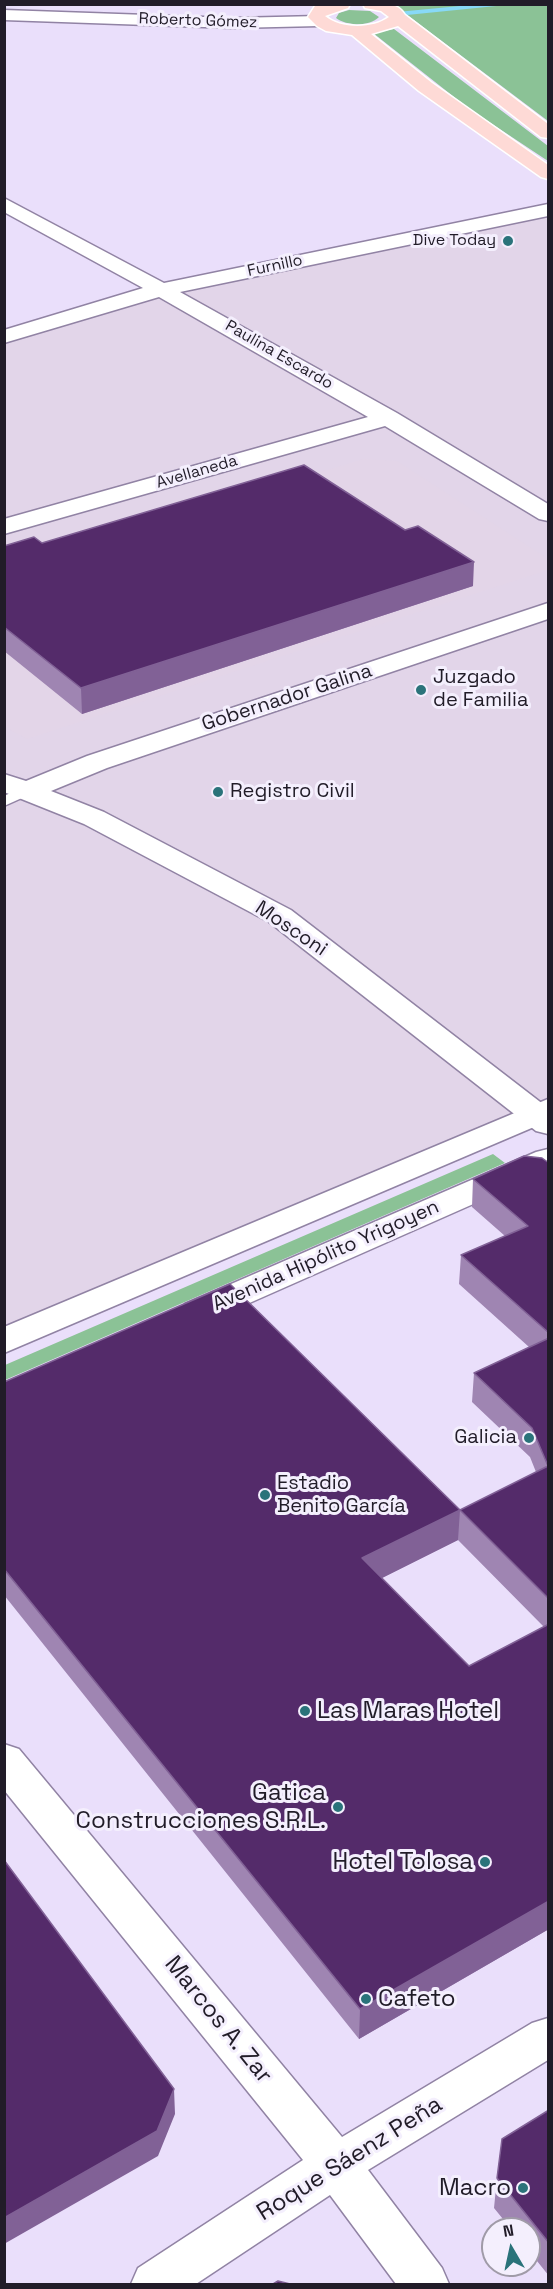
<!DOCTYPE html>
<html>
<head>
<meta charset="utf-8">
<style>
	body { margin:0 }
	#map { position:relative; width:553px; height:2289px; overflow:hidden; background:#eadffb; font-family:"Space Grotesk",sans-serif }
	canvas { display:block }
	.frame { position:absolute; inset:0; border:6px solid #211c28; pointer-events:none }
	.north { position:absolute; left:481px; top:2217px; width:60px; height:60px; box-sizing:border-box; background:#f4effd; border:2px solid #a09ba8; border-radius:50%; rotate:351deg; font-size:16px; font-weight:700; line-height:24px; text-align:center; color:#211c28 }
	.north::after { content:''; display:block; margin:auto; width:21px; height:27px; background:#2a737a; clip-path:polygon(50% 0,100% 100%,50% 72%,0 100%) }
</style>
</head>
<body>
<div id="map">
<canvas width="553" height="2289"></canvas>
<div class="frame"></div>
<div class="north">N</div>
</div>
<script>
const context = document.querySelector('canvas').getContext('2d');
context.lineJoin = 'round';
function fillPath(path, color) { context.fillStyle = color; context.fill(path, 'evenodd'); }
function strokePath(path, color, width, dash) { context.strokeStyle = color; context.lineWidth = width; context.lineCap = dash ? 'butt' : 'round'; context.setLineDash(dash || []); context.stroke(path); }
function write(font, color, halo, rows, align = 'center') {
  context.font = font + ' "Space Grotesk",sans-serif'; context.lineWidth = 6; context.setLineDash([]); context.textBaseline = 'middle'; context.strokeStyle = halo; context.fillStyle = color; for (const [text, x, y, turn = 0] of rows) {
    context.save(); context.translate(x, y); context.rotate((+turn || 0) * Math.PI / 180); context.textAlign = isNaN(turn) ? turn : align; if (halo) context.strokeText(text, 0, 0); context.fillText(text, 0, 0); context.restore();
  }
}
fillPath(new Path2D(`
	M548 217V1109L5 1341V337L163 289Z`), '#e2d5e9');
fillPath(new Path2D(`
	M364 459 397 461 548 559V570L27 739 5 727 4 566Z`), '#e3d5e8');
fillPath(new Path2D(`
	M394 5H548V121Z
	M349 10 370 11 379 17C369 27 347 26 336 18L339 13Z
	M394 29 548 146V161L468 108 373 33Z
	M493 1154 505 1163 5 1380V1365Z`), '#8bc296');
fillPath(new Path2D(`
	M481 4H516L397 16 393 14 397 12Z`), '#88d9f7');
const lane = new Path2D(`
	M28 785 36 790 33 793 4 806V796Z`);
const street = new Path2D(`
	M4 10 233 18 319 16 325 17 328 21 325 25 319 26 233 28 4 20Z
	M4 198 164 283 548 204V216L180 292 397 413 548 504V521L539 519 385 426 4 534V519L368 417 159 297 4 343V330L143 288 4 212Z
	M548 603V619L107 768 51 791 104 812 291 910 548 1108V1134L536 1131 269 922 84 824 4 792V774L26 781 87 756Z
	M4 1744 19 1749 342 2137 532 2023 548 2018V2060L368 2170 442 2268 449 2284H396L330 2195 196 2284H131L138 2268 303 2160 4 1790Z`);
const secondary = new Path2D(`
	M548 1099V1121L4 1353V1327Z
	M548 1149V1171L211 1320 198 1324 185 1320 180 1312 185 1304 536 1152Z`);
const primary = new Path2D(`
	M322 4H350L348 8 325 16C340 29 373 29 389 17L381 11 365 8 363 4C379 4 396 0 405 15L548 124V138L541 137 398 26 371 34 432 83 548 165V179L541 177 419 91 352 35 326 31 317 26 308 17 315 6Z`);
strokePath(lane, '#9183a4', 3);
strokePath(street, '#9183a4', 3);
strokePath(secondary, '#9183a4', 3);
strokePath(primary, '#fff', 3);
fillPath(lane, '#fff');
fillPath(street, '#fff');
fillPath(secondary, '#fff');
fillPath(primary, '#fedad6');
fillPath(new Path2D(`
	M42 543 473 586 82 714 4 651V546Z
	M549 1163V1929L359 2039 4 1595V1382L460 1510 536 1472 530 1457 472 1402 474 1373 529 1347 459 1284 461 1255 505 1236 472 1207 473 1179ZM458 1540 544 1627 469 1666 382 1578Z
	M549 2110V2276L529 2251V2229H511L494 2208 497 2178Z`), '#9f85b2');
fillPath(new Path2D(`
	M474 562 473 586 82 714 81 688Z
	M460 1510 458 1540 362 1588V1558Z
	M549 1901V1929L359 2039 360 2009Z
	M174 2089 175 2114 158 2156 4 2244V2218Z`), '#816196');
const building = new Path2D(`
	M304 465 405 530 418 526 474 562 81 688 4 627V546L34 537 42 543Z
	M524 1156 542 1158 549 1163V1333L461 1255 528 1226 473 1179Z
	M230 1284 460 1510 362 1558 469 1666 549 1624V1901L360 2009 4 1569V1382Z
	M549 1338V1599L460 1510 548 1466 532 1428 474 1373Z
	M4 1860 174 2089 157 2131 4 2218Z
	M549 2110V2243L497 2178 502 2139Z
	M278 2281 290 2284H273Z`);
fillPath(building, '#542b6a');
strokePath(building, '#816196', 1.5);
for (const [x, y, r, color] of [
	[508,241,6,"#2a737a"],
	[421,690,6,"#2a737a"],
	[218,792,6,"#2a737a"],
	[529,1438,6,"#2a737a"],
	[265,1495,6,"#2a737a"],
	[305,1711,6,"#2a737a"],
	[338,1807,6,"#2a737a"],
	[485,1862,6,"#2a737a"],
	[366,1999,6,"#2a737a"],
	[523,2188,6,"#2a737a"]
]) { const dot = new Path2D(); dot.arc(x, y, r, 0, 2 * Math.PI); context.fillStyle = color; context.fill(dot); strokePath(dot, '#f4effd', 2); }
write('16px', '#211c28', '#f4effd', [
	["Roberto Gómez",198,21,2],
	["Furnillo",275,266,-12],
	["Paulina Escardo",279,355,30],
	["Avellaneda",197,472,-16]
]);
write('16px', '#211c28', '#f4effd', [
	["Dive Today",496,241]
], 'right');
write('20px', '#211c28', '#f4effd', [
	["Juzgado",433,678],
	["de Familia",433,701],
	["Registro Civil",230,792],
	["Galicia",517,1438,"right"],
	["Estadio",277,1484],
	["Benito García",277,1507]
], 'left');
write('20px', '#211c28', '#f4effd', [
	["Gobernador Galina",287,698,-18],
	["Mosconi",291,929,34],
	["Avenida Hipólito Yrigoyen",326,1256,-24]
]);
write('24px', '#211c28', '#f4effd', [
	["Las Maras Hotel",317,1711,"left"],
	["Gatica",326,1793],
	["Construcciones S.R.L.",326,1821],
	["Hotel Tolosa",473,1862],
	["Cafeto",378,1999,"left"],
	["Macro",511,2188]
], 'right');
write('24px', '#211c28', '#f4effd', [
	["Marcos A. Zar",218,2020,51],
	["Roque Sáenz Peña",350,2159,-32]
]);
</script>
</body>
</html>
